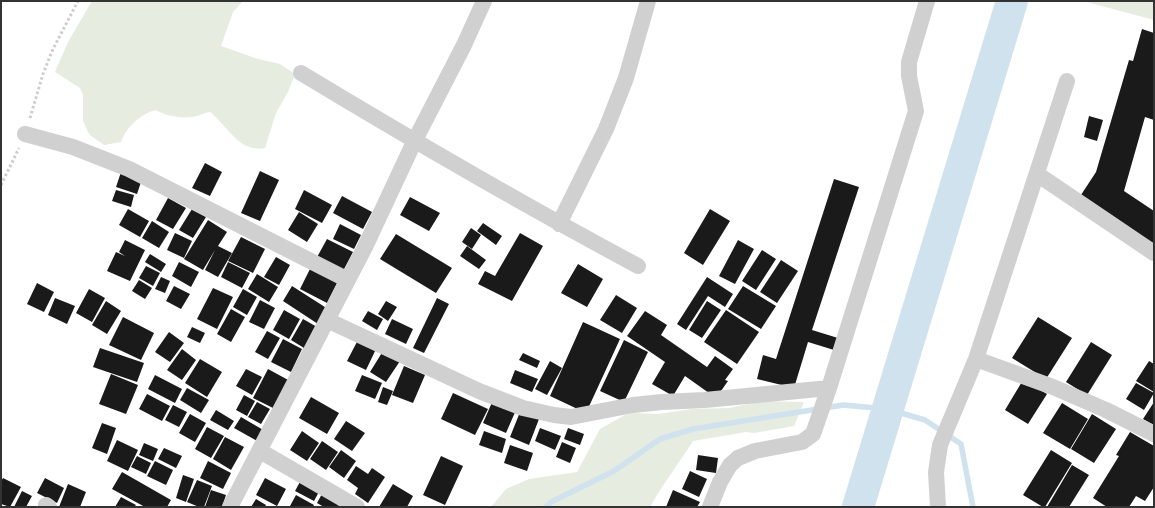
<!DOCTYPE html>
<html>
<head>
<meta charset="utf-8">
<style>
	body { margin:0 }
	#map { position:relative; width:1155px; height:508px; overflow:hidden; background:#fff; font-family:"PT Sans",sans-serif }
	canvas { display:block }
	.frame { position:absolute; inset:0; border:2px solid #333; pointer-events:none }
</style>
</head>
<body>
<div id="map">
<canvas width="1155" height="508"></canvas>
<div class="frame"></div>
</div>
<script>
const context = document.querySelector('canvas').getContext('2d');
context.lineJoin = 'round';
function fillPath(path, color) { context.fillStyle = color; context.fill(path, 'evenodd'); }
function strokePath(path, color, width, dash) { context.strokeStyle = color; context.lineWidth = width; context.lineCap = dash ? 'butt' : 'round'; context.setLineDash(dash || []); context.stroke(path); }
fillPath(new Path2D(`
	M92 1H243L233 12 221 46 258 59 280 64 295 74 288 92 276 113 265 148C239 153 228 126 210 112 203 113 197 117 191 117 180 118 165 116 156 110 142 113 126 127 121 142L104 145 90 135 86 128 83 120V95L80 88 55 72 68 42Z
	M1083 1H1154V20Z
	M763 401 804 402 794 426 754 433 746 432 693 441C679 463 663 484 650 507H491L506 489 529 479 577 472 600 429 625 415 634 413 658 414 692 409 729 408Z`), '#e6ecdf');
strokePath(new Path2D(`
	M546 507 551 502 614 471 660 439 693 429 843 405 887 409 925 420 961 444 973 507`), '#cfe2ee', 5.5);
strokePath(new Path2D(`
	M858 507 1012 1`), '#cfe2ee', 32);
fillPath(new Path2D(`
	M1142 29 1154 33V120L1145 117 1124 191 1154 211V249L1079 198 1096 172 1129 60 1133 61Z
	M1089 116 1103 120 1097 141 1084 137Z
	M205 163 222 172 210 196 192 188Z
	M260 171 279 180 260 221 241 213Z
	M121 172 142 179 137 194 116 187Z
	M834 179 859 187 812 330 838 338 834 350 808 342 794 388 757 379 763 355 776 359Z
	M116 190 134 195 131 207 112 201Z
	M304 190 332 205 322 223 295 209Z
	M342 196 372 212 363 229 333 213Z
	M410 197 440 213 429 231 400 215Z
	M168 198 186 208 173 229 156 220Z
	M128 209 149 221 140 237 119 225Z
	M192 209 206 217 193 238 179 230Z
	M710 209 730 221 703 265 684 253Z
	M299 212 318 224 307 242 288 230Z
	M208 220 227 232 218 246 232 253 218 277 205 270 215 250 203 270 184 259Z
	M152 221 169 232 159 248 142 238Z
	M483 223 502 236 496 245 477 231Z
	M340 224 361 235 354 249 333 239Z
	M471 228 481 235 472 249 462 242Z
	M175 233 192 241 184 258 167 250Z
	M520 233 543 246 512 301 478 284 485 271 495 276Z
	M396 234 452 268 436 293 380 259Z
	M241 237 265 249 253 273 228 261Z
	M327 239 353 252 342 273 316 259Z
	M125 240 145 250 130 281 107 271 116 252 125 256 119 252Z
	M738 240 754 249 735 284 719 276Z
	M467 246 486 260 479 269 460 256Z
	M762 250 776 259 756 290 742 281Z
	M150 254 166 264 161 272 145 262Z
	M276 257 290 265 279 285 264 277Z
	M781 260 798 271 777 303 760 292Z
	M179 262 199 272 191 287 172 276Z
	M228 262 250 273 242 288 221 277Z
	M578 264 603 279 587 307 561 293Z
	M146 266 160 273 153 286 139 278Z
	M311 267 338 281 327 303 300 289Z
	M257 274 278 287 269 302 248 289Z
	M161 277 170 281 165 293 155 289Z
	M707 277 733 294 725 307 708 296 686 330 677 324Z
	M139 280 152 288 145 299 132 291Z
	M37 283 54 292 44 312 27 304Z
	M174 286 190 294 181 309 166 301Z
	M292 286 328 309 318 324 283 301Z
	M743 286 776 306 761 329 728 309Z
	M213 288 233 297 217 329 197 319Z
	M89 289 105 298 92 322 76 313Z
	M243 289 257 297 247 315 233 307Z
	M616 295 637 308 622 333 600 320Z
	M55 298 75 306 67 324 48 315Z
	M437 298 449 304 424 353 413 348Z
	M260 300 275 308 264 329 249 322Z
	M106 301 121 311 107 334 92 325Z
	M386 301 397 307 388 321 378 314Z
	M707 301 721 310 702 338 689 330Z
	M231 309 245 317 231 342 217 334Z
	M284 310 300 319 289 339 273 330Z
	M726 310 759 332 737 364 704 342Z
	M368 311 383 319 377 330 362 321Z
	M645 311 667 325 661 335 707 367 715 356 733 369 725 380 728 381 716 398 685 376 673 396 652 384 665 362 627 336Z
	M123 317 154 333 141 360 109 345Z
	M1038 317 1072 338 1046 379 1012 358Z
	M303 319 317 327 304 348 291 340Z
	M392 319 413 329 406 344 385 334Z
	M583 322 620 339 586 413 550 396Z
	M192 327 205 333 200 343 187 337Z
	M267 331 280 338 268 359 255 352Z
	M169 332 184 343 170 362 155 352Z
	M359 338 377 347 366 370 347 361Z
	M283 339 302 349 291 372 271 362Z
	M624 340 648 352 624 402 600 391Z
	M1091 342 1112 355 1087 395 1066 382Z
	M100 348 144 363 137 382 93 367Z
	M182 349 196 360 182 380 167 370Z
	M383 351 400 361 386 382 370 372Z
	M523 353 540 361 537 368 519 360Z
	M200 359 222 372 207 397 185 383Z
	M550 361 562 368 547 395 535 389Z
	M1149 361 1154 364V392L1136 381Z
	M404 366 425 375 413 403 392 395Z
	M246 369 262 377 252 395 236 386Z
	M268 369 290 381 275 409 253 398Z
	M515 370 538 379 532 392 510 383Z
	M111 374 138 385 126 414 99 404Z
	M155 375 182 389 175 403 148 389Z
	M362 375 382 383 375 399 355 391Z
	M1023 380 1047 394 1028 424 1005 410Z
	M1136 383 1154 393 1144 410 1126 399Z
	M383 387 393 391 387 405 378 402Z
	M187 388 209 400 201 413 180 400Z
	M453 393 488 409 475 435 441 419Z
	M147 394 170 406 162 421 139 409Z
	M244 395 255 401 247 416 236 410Z
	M311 397 339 413 327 434 299 418Z
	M493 400 516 410 506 433 483 423Z
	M257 402 270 409 261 424 248 417Z
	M1154 402V425L1143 419Z
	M1062 403 1088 419 1070 449 1043 433Z
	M173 405 187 412 179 427 165 420Z
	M216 410 234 421 228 430 210 420Z
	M520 412 539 419 529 445 510 437Z
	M190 414 206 423 195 442 179 433Z
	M1092 414 1116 429 1094 463 1071 449Z
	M241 417 265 431 259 442 234 428Z
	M346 421 365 433 352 451 334 439Z
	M102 423 116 428 107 454 92 448Z
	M207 427 224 436 211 458 195 449Z
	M540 428 561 436 555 450 535 441Z
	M568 428 584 434 580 445 564 439Z
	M302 431 319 443 307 461 290 450Z
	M484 431 506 439 502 453 479 445Z
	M1130 432 1154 446V487L1145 501 1136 496 1129 507H1107L1093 498 1119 456 1116 455Z
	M225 437 244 447 231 470 213 459Z
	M117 440 138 450 128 471 107 461Z
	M322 441 338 452 326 470 310 459Z
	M562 442 576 448 570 463 556 457Z
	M144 443 158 449 153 461 139 455Z
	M510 445 533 453 527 471 504 463Z
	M164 448 182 456 176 468 158 459Z
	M341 450 356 461 344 478 329 467Z
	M1051 450 1072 463 1045 507H1043L1023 495Z
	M698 455 718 458 716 473 696 470Z
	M137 456 151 463 146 474 131 467Z
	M441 456 463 466 445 505 423 495Z
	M155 461 173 470 166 485 147 476Z
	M208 461 231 473 223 489 200 478Z
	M1072 465 1089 475 1069 507H1047Z
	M356 466 368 474 372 468 385 477 368 503 355 494 358 488 347 480Z
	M690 471 707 479 699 497 682 489Z
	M122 472 171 500 167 507H145L112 489Z
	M183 475 194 479 186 502 176 498Z
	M3 478 21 487 10 507 1 504V481Z
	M45 478 64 488 57 503 37 493Z
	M265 478 286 489 277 506 256 495Z
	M197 480 212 486 204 507H199L187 502Z
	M301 480 320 490 314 501 295 491Z
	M68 484 86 492 80 507H59Z
	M393 484 413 496 407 507H379Z
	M211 490 226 495 222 507H205Z
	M673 490 700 502 697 507H666Z
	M22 491 32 496 26 507H14Z
	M323 492 341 501 338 507H324L317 503Z
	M296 495 314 505 313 507 290 506Z
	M121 497 136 505 134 507H115Z
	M256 499 266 505 265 507H251Z`), '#1a1a1a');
strokePath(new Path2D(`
	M30 118 43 74 53 49 78 1
	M1 185 19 148`), '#cdcdcd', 3, [2.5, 2.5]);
strokePath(new Path2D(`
	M301 73C412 140 524 205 638 266
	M25 134 73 147 129 169 348 280
	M1037 174 1154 253
	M559 224 606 129 626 78 648 1
	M327 320 479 391 523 408 554 415 571 417 633 405 662 402 705 400 829 388
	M976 359 1053 387 1106 410 1154 434
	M260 451 357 507
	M46 505 49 507
	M230 507 365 247 414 142 464 45 484 1
	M710 507 720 482 730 465 738 458 755 451 802 442 813 434 829 388 916 111 909 76V62L927 1
	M938 507 936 472 940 445 976 359 1067 81`), '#d0d0d0', 16);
</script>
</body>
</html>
